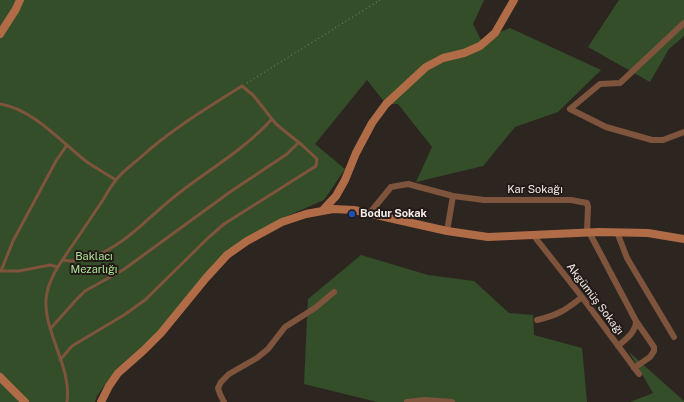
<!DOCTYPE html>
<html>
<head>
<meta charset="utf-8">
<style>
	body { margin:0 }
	canvas { display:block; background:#2d2520 }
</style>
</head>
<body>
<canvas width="684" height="402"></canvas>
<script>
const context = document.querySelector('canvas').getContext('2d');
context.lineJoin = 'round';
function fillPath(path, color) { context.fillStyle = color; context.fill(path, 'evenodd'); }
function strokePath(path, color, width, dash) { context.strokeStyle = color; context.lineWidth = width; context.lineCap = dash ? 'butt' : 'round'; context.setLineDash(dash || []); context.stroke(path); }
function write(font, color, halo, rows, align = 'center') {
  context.font = font + ' "Public Sans",sans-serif'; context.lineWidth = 4; context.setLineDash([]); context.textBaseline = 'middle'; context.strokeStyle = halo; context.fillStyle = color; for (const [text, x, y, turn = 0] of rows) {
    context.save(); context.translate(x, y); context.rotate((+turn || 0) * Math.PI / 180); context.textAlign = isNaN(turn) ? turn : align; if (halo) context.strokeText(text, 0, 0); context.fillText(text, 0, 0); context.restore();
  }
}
fillPath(new Path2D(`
	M0 0H484L473 24 481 40 510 28 601 70 558 112 515 127 483 166 416 182 432 147 398 104H386L367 80 315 144 345 169 324 200 278 220 223 254 158 333 116 369 97 396 95 402H0Z
	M619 0H684V36L669 49 650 82 588 47Z
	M361 255 428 275 474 281 509 313 533 315 534 335 582 348 587 402H377L304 384 308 299Z
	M629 352 684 401V402H630L653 393Z`), '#334e28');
strokePath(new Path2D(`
	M247 83 380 0`), '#8d8682', 1, [1, 3]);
strokePath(new Path2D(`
	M0 104C33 109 61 142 87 162 96 168 106 174 116 180
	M63 260C78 263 91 259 104 252 132 238 154 212 179 193 210 169 245 149 272 119
	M0 271H19L50 265 58 267
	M1 271 13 241 56 161 67 145
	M51 328 76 300 85 291 123 270 230 192 287 154 299 142
	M60 360 72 346 124 315 145 300 208 238 224 224 316 166 317 159 303 146 276 124 253 95 242 86C207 108 172 129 141 157 133 164 123 171 116 180 111 186 107 193 103 200 94 213 85 227 76 240 64 258 48 277 46 299 44 334 72 367 67 402`), '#7e543d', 3);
strokePath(new Path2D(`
	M684 23 620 83 600 84 570 109 606 127 652 140H663L684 132
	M453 196 484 200H571L587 203 588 207 587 232
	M369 214 391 187 408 184 453 196 447 231
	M589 232 636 321C636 332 626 339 618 346
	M617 232 627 258 674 337
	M534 236 582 297 639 374
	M537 320C558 315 566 310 582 297
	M634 368 650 357 654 351V347L636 321
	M224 402 220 394 218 388 221 382 229 374 257 358 268 349 285 327 315 308 334 292
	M407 402 425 400 452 402`), '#7e543d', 6);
strokePath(new Path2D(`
	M0 34 16 9 20 0
	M323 210 336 196 345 180 356 153 372 123 386 104 426 67 443 58 464 53 480 46 495 33 514 0
	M0 377 25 402
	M101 402 109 386 118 373 144 350 161 333 206 278 227 255 247 241 282 222 306 214 333 209 354 210 447 231 488 237 599 232 648 233 684 239`), '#b06c47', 8);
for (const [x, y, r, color] of [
	[352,214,4,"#1a4fb4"]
]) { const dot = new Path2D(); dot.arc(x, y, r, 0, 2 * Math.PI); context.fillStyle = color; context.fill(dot); strokePath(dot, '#231b17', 1.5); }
write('11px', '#f2edea', '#231b17', [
	["Kar Sokağı",535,190],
	["Akgümüş Sokağı",595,299,53]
]);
write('bold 11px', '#f2edea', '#231b17', [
	["Bodur Sokak",360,214]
], 'left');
write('11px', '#abe295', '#231b17', [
	["Baklacı",94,257],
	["Mezarlığı",94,270]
]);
</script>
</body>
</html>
